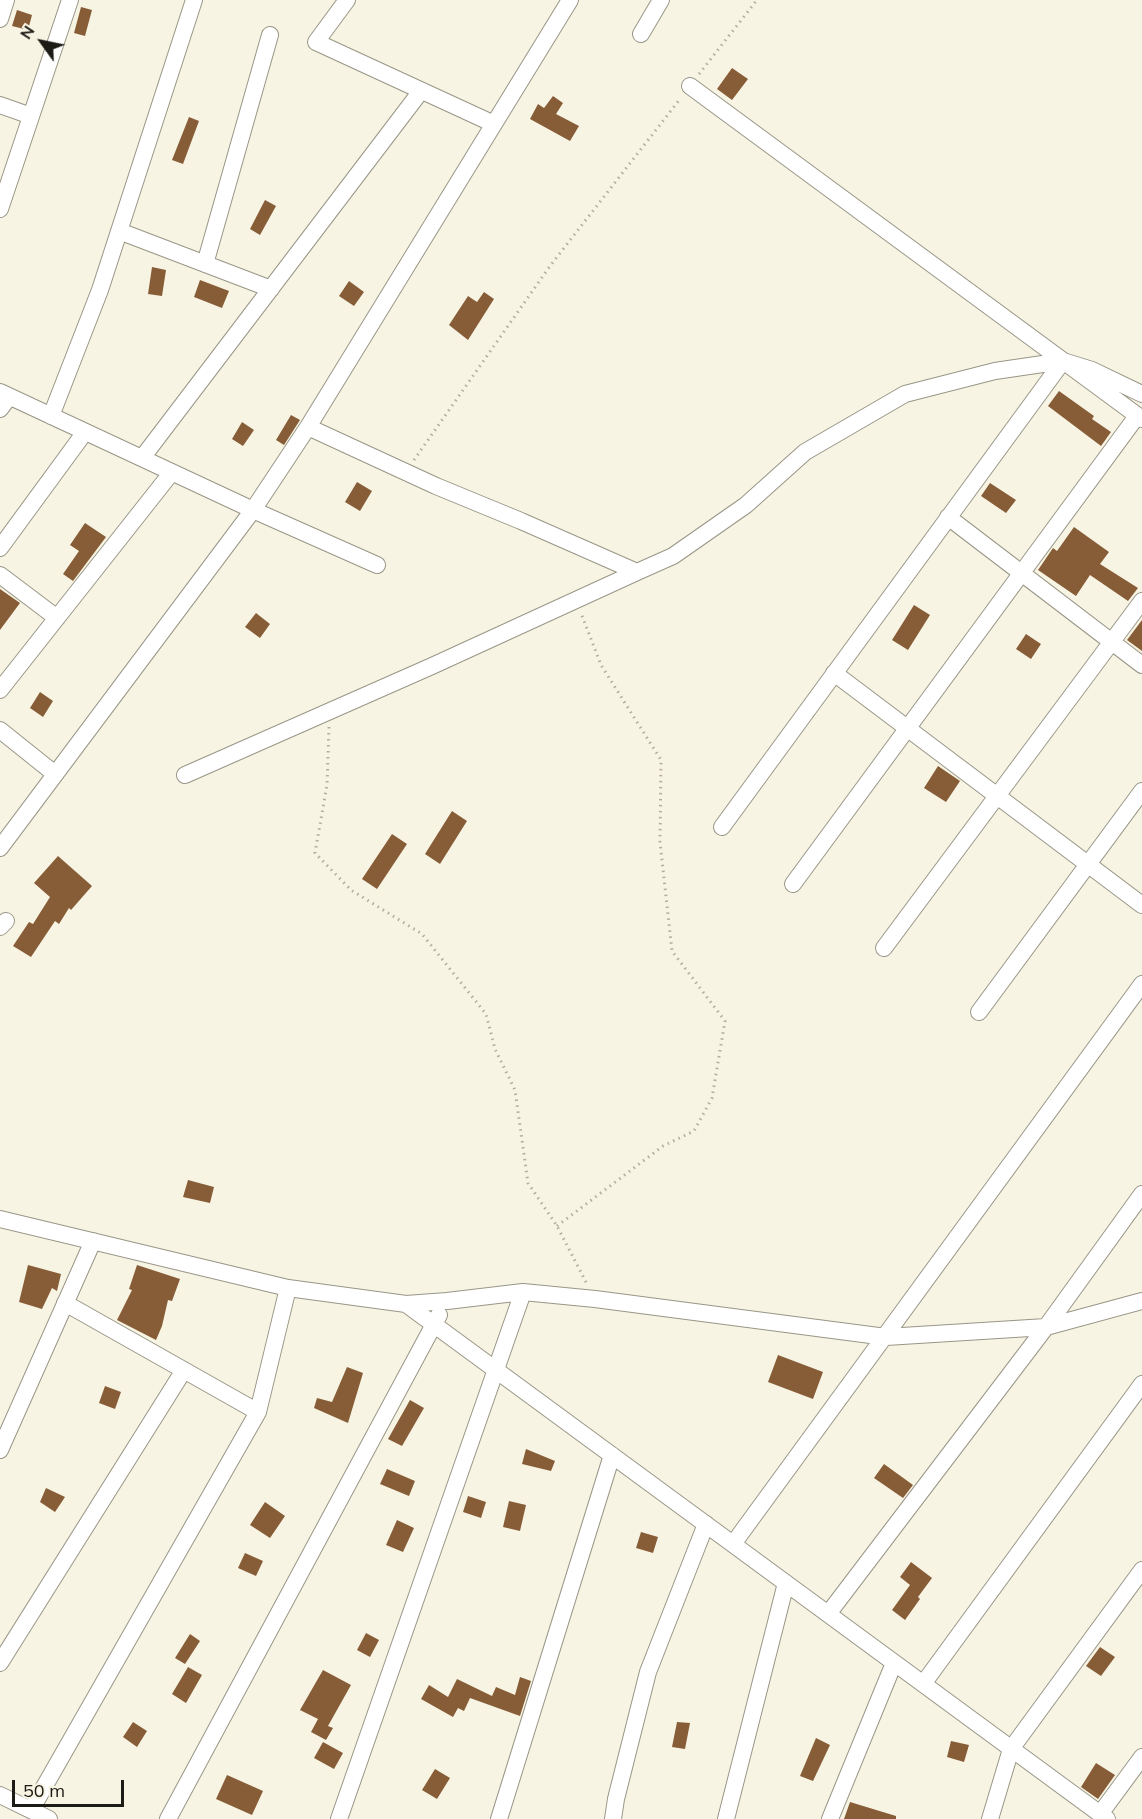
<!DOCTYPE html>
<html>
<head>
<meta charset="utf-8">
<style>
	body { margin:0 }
	#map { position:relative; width:1142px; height:1819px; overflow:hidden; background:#f8f4e4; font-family:Mulish,sans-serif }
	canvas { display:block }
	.north { position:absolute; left:12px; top:12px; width:60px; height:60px; -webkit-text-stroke:4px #f8f4e4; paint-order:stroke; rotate:303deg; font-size:16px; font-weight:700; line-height:24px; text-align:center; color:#1c1b15 }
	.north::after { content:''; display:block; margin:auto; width:21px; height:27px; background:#1c1b15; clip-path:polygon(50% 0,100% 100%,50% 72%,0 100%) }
	.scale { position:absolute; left:12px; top:1780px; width:112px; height:27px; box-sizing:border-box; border:3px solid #1c1b15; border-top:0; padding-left:8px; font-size:18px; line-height:21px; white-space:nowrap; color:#1c1b15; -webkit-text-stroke:4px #f8f4e4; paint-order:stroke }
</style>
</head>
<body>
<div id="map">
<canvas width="1142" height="1819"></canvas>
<div class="north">N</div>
<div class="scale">50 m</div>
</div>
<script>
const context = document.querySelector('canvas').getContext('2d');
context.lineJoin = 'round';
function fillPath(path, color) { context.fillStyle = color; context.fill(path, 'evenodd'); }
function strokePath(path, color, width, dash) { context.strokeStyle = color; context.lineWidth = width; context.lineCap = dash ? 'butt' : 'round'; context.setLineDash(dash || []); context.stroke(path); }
fillPath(new Path2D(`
	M81 7 92 10 85 36 74 33Z
	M17 10 32 15 28 30 12 26Z
	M732 68 748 79 732 100 717 89Z
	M553 96 563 103 556 114 579 126 570 141 530 119 538 104 544 108Z
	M189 117 199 121 183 164 172 160Z
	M265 200 276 206 260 235 250 229Z
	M152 267 166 270 162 296 148 294Z
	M200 280 229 291 222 308 194 297Z
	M349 281 364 292 354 306 339 296Z
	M484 292 494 299 468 340 449 325 468 296 477 302Z
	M1059 391 1094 416 1092 419 1111 432 1101 446 1048 406Z
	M291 415 300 420 284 445 276 440Z
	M242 422 254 430 243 446 232 439Z
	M357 482 372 491 360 511 345 502Z
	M990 483 1016 500 1006 513 981 496Z
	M85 523 106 537 73 581 63 574 79 551 70 545Z
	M1074 527 1109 552 1100 564 1138 588 1128 601 1090 575 1076 596 1038 570 1053 548 1057 551Z
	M0 589 20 603 0 630Z
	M914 605 930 615 908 650 892 640Z
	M256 613 270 624 260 638 245 627Z
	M1142 620V651L1127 640Z
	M1026 634 1041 644 1031 659 1016 649Z
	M40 692 53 701 43 717 30 708Z
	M938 766 960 781 946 802 924 788Z
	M452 811 467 821 440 864 425 854Z
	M392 834 407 844 377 889 362 879Z
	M58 856 92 886 71 910 69 908 59 924 55 921 31 957 13 946 29 922 33 924 50 897 34 883Z
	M188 1180 214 1187 210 1203 183 1197Z
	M28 1265 61 1274 57 1291 52 1288 42 1309 19 1302Z
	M137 1265 180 1279 172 1301 168 1300 162 1326 156 1340 117 1320 132 1290 129 1289Z
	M778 1355 823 1372 813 1399 768 1382Z
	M347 1367 363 1373 348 1423 314 1408 317 1398 332 1402Z
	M105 1386 121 1392 115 1409 99 1403Z
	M410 1400 424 1408 402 1446 388 1439Z
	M526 1449 555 1461 551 1471 522 1464Z
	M884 1464 913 1485 903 1498 874 1478Z
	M387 1469 415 1481 409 1496 380 1484Z
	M46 1488 65 1497 55 1512 40 1502Z
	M468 1496 486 1502 481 1518 463 1512Z
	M509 1501 526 1505 520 1531 503 1527Z
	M265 1502 285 1516 270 1538 250 1525Z
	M397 1520 414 1528 403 1552 386 1545Z
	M641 1532 658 1537 653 1553 636 1548Z
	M245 1553 263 1561 256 1576 238 1568Z
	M911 1562 932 1578 918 1597 920 1599 905 1620 892 1610 910 1585 900 1577Z
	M366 1633 379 1640 370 1657 357 1650Z
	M190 1634 200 1641 185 1664 175 1658Z
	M1100 1647 1115 1657 1101 1676 1086 1666Z
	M188 1667 202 1675 186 1703 172 1694Z
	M323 1670 351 1685 328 1726 333 1728 326 1740 311 1732 318 1719 300 1710Z
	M520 1677 531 1681 520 1716 470 1698 464 1711 458 1708 453 1717 421 1699 429 1685 448 1697 457 1679 492 1696 496 1687 515 1695Z
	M133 1722 147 1731 137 1747 123 1737Z
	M677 1722 690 1723 685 1749 672 1747Z
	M816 1738 830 1745 813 1781 800 1776Z
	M951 1741 969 1745 964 1762 947 1757Z
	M323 1742 343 1753 334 1769 314 1758Z
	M1096 1763 1115 1775 1098 1799 1081 1787Z
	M435 1769 450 1778 437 1799 422 1790Z
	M227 1775 263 1791 252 1815 216 1799Z
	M850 1802 896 1816V1819H844Z`), '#875d37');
const minor = new Path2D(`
	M347 0 316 42 494 124
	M0 19 6 0
	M641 34 661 0
	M690 86 1142 419
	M0 105 31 116
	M0 209 70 0
	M119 231 271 289
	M205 264 270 35
	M0 392 253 510 377 565
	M0 409 9 397
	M51 416 100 290 194 0
	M308 427 436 486 521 521 637 572 673 556 746 505 805 452 905 394 995 371 1063 361 1092 370 1142 394
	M142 458 421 91
	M948 517 1142 665
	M0 548 85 432
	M0 575 57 618
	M834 673 1142 905
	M0 690 172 472
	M0 730 55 774
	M185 775 432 666 637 572
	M722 827 1063 361
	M0 848 253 510 308 427 570 0
	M793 884 1137 416
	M0 927 6 921
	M884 948 1142 601
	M979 1012 1142 791
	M0 1219 288 1288 406 1304 447 1301 523 1292 595 1299 886 1337 1046 1327 1142 1301
	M65 1303 258 1412
	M406 1304 1107 1819
	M0 1450 93 1241
	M733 1544 1142 984
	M828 1614 1046 1327 1142 1194
	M0 1663 184 1370
	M923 1684 1142 1384
	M0 1795 49 1819
	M31 1810 258 1412 288 1288
	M1100 1814 1142 1757
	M168 1819 439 1315
	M339 1819 523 1292
	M499 1819 612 1455
	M613 1819 616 1799 648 1672 706 1524
	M726 1819 786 1583
	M830 1819 894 1663
	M990 1819 1011 1749 1142 1570`);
strokePath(minor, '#999687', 18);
strokePath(new Path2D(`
	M699 74 757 0
	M414 460 550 266 680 99
	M329 727 327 785 315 853 351 890 422 934 486 1014 495 1049 515 1090 528 1183 557 1226 587 1284
	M557 1226 663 1146 694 1131 712 1098 725 1021 672 951 660 842 661 760 601 665 581 613`), '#b1aea1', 3, [1.5, 4.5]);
strokePath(minor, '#fff', 16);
</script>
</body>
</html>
